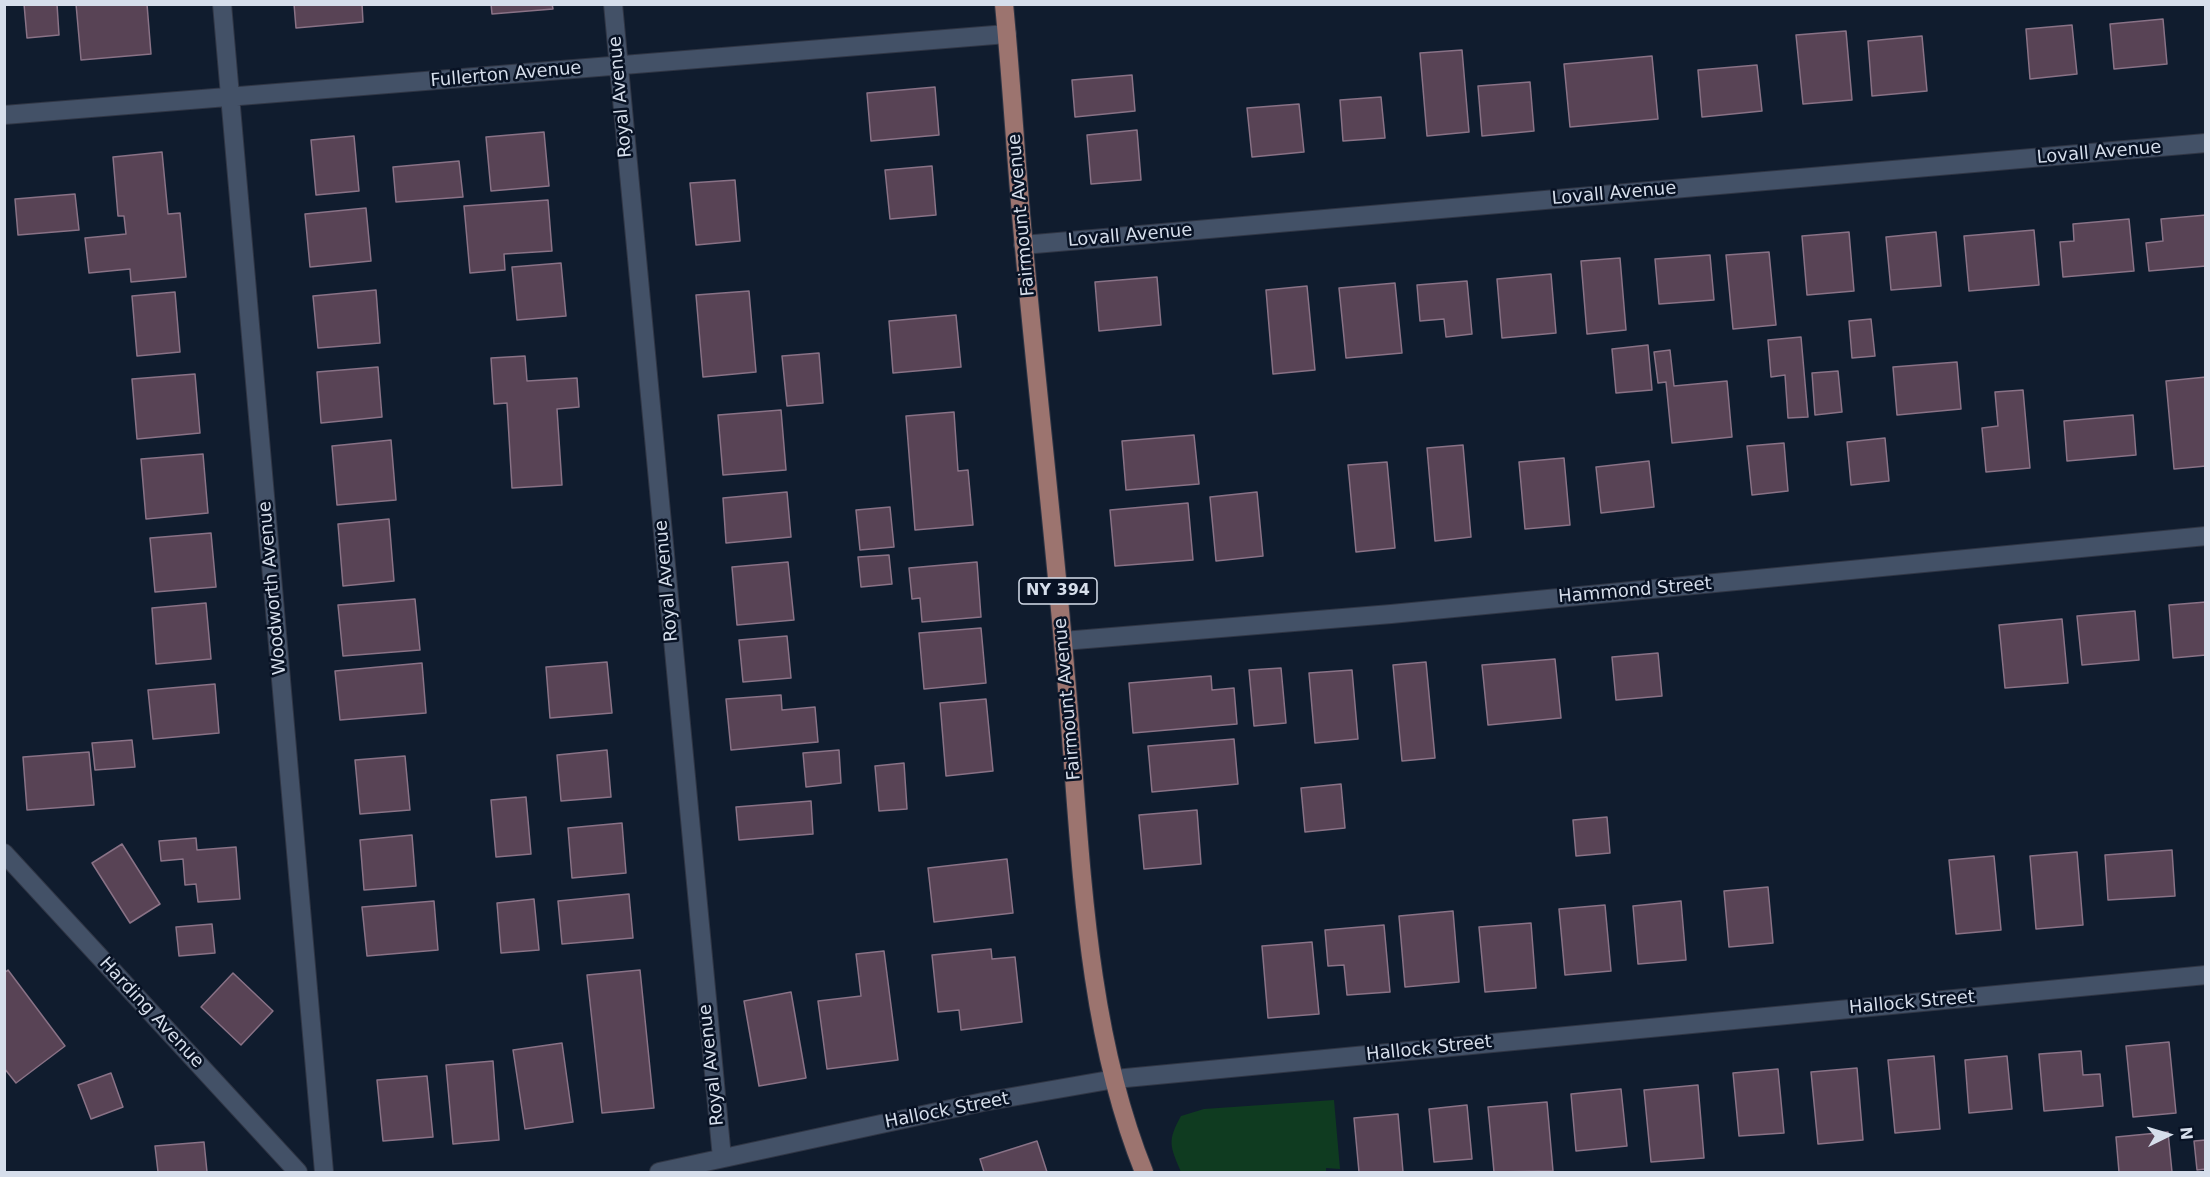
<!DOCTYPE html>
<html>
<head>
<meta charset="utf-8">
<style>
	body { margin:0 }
	#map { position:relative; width:2210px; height:1177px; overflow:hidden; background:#101c2e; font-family:"DejaVu Sans",sans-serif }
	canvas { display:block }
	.frame { position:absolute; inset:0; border:6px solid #d6deeb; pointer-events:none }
	.north { position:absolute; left:2138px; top:1105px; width:60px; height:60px; -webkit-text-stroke:4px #081224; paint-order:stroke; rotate:85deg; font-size:16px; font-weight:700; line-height:24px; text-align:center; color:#d6deeb }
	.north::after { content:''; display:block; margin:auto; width:21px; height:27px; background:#d6deeb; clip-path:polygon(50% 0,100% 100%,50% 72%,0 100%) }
</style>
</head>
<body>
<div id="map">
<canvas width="2210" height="1177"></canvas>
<div class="frame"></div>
<div class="north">N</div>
</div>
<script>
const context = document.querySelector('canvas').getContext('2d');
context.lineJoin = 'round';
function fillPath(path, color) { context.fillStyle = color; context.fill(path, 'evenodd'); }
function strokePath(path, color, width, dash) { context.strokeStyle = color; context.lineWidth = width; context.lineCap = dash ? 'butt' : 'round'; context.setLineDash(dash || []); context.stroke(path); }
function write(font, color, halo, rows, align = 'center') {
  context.font = font + ' "DejaVu Sans",sans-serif'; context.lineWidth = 5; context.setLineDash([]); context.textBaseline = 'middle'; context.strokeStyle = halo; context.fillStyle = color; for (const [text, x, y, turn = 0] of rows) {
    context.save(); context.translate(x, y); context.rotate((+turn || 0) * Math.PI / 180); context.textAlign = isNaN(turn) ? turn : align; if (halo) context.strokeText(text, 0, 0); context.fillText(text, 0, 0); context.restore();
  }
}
fillPath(new Path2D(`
	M1334 1100 1340 1169 1326 1168V1172H1181C1170 1146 1167 1141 1181 1116L1204 1109Z`), '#0f3b20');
const building = new Path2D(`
	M24 4H57L59 35 27 38Z
	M76 4H147L151 54 81 60Z
	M294 4H362L363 22 296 28Z
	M491 4H552L553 9 492 14Z
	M2163 19 2167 64 2114 69 2110 24Z
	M2072 25 2077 74 2030 79 2026 29Z
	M1846 31 1852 100 1803 104 1796 35Z
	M1922 36 1927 91 1872 96 1868 41Z
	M1462 50 1469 132 1427 136 1420 53Z
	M1652 56 1658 119 1570 127 1564 64Z
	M1757 65 1762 111 1702 117 1698 70Z
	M1132 75 1135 111 1075 117 1072 80Z
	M1530 82 1534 131 1482 136 1478 86Z
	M935 87 939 135 871 141 867 93Z
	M1381 97 1385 138 1343 141 1340 100Z
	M1299 104 1304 152 1252 157 1247 108Z
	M1137 130 1141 180 1091 184 1087 135Z
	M544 132 549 186 491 191 486 137Z
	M354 136 359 191 316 195 311 140Z
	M162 152 168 214 180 213 186 277 131 282 130 269 89 273 85 238 126 234 124 216H118L113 157Z
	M459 161 463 197 396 202 393 167Z
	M932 166 936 215 890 219 885 170Z
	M735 180 740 241 696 245 690 183Z
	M75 194 79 230 18 235 15 199Z
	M548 200 552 251 504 254 505 270 470 273 464 206Z
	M366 208 371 261 310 267 305 214Z
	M2206 215V266L2149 271 2146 243 2163 241 2161 219Z
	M2129 219 2134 271 2063 277 2060 242 2074 241 2073 224Z
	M2034 230 2039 285 1969 291 1964 236Z
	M1849 232 1854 291 1807 295 1802 236Z
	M1936 232 1941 286 1891 290 1886 237Z
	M1769 252 1776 325 1733 329 1726 255Z
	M1710 255 1714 300 1659 304 1655 259Z
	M1620 258 1626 330 1587 334 1581 261Z
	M561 263 566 316 517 320 512 267Z
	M1551 274 1556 333 1502 338 1497 279Z
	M1157 277 1161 325 1099 331 1095 282Z
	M1467 281 1472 334 1446 337 1444 319 1420 321 1417 285Z
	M1395 283 1402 353 1346 358 1339 288Z
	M1307 286 1315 370 1273 374 1266 290Z
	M376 290 380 343 318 348 313 296Z
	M749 291 756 372 703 377 696 295Z
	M175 292 180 352 137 356 132 296Z
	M956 315 961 367 893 373 889 321Z
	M1871 319 1875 356 1852 358 1849 321Z
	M1801 337 1808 417 1788 418 1785 375 1771 377 1768 340Z
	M1648 345 1652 390 1616 393 1612 349Z
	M1670 350 1674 386 1727 381 1732 437 1672 443 1666 382 1658 383 1654 352Z
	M819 353 823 403 787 406 782 356Z
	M525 356 527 381 577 378 579 407 557 409 562 485 512 488 507 403 494 404 491 358Z
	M1957 362 1961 409 1897 415 1893 367Z
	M378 367 382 417 321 423 317 372Z
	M1838 371 1842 412 1815 415 1812 373Z
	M195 374 200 433 137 439 132 379Z
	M2206 377V466L2174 469 2166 381Z
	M2023 390 2030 468 1986 472 1982 428 1998 426 1995 392Z
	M781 410 786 470 723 475 718 415Z
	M954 412 958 471 968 470 973 525 915 530 906 416Z
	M2133 415 2136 455 2067 461 2064 421Z
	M1194 435 1199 484 1126 490 1122 441Z
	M1885 438 1889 481 1851 485 1847 442Z
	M391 440 396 500 337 505 332 446Z
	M1784 443 1788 491 1752 495 1747 446Z
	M1463 445 1471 537 1435 541 1427 448Z
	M203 454 208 513 146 519 141 459Z
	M1564 458 1570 525 1525 529 1519 462Z
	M1649 461 1654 507 1601 513 1596 467Z
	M1387 462 1395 548 1356 552 1348 465Z
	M787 492 791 537 726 543 723 498Z
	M1257 492 1263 556 1216 561 1210 497Z
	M1188 503 1193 560 1115 566 1110 510Z
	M890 507 894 547 860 550 856 510Z
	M389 519 394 581 343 586 338 524Z
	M211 533 216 587 155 592 150 538Z
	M889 555 892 584 861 587 858 557Z
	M788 562 794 620 737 625 732 567Z
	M977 562 981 617 922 622 920 598 912 599 909 568Z
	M415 599 420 650 343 656 338 605Z
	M2206 602V655L2173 658 2169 605Z
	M206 603 211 659 156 664 152 608Z
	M2135 611 2139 660 2082 665 2077 616Z
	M2062 619 2068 683 2005 688 1999 625Z
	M981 628 986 683 924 689 919 633Z
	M787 636 791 678 743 682 739 640Z
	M1658 653 1662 696 1616 700 1612 657Z
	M1555 659 1561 718 1488 725 1482 665Z
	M607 662 612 713 550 718 546 667Z
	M1426 662 1435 758 1402 761 1393 665Z
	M422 663 426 713 340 720 335 671Z
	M1281 668 1286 723 1254 726 1249 670Z
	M1352 670 1358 739 1315 743 1309 673Z
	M1211 676 1212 690 1234 688 1237 724 1133 733 1129 683Z
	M215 684 219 733 153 739 148 690Z
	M781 695 782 710 815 707 818 742 731 750 726 699Z
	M986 699 993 771 946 776 940 703Z
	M1234 739 1238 784 1152 792 1148 746Z
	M132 740 135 767 95 770 92 743Z
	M607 750 611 797 561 801 557 755Z
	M839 750 841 783 806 787 803 753Z
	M89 752 94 805 27 810 23 757Z
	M405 756 410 810 360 814 355 760Z
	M904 763 907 809 879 811 875 766Z
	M1341 784 1345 828 1305 832 1301 788Z
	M526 797 531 854 496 857 491 800Z
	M811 801 813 834 739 840 736 807Z
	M1197 810 1201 864 1144 869 1139 815Z
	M1607 817 1610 853 1576 856 1573 820Z
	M622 823 626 873 572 878 568 828Z
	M412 835 416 886 364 890 360 840Z
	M196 838 197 850 236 847 240 899 198 902 196 884 185 885 183 859 161 861 159 841Z
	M122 844 160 904 130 923 92 863Z
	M2172 850 2175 896 2108 900 2105 855Z
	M2077 852 2083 925 2036 929 2030 856Z
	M1994 856 2001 930 1956 934 1949 860Z
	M1007 859 1013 913 934 922 928 868Z
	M1768 887 1773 943 1729 947 1724 891Z
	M629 894 633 938 562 944 558 901Z
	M534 899 539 950 501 953 497 903Z
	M434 901 438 950 367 956 362 907Z
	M1681 901 1686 960 1638 964 1633 906Z
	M1605 905 1611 971 1565 975 1559 909Z
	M1453 911 1459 982 1405 987 1399 916Z
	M1531 923 1536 988 1485 992 1479 927Z
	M212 924 215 953 179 956 176 927Z
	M1384 925 1390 992 1347 995 1344 965 1328 966 1325 930Z
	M1312 942 1319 1014 1268 1018 1262 946Z
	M991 949 992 959 1015 957 1022 1022 961 1030 959 1010 938 1012 932 955Z
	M884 951 898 1060 827 1069 818 1001 861 996 856 954Z
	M8 970 65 1046 16 1083 4 1068V973Z
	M640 970 654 1108 602 1113 587 975Z
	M233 973 273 1011 241 1045 201 1007Z
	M791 992 806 1078 759 1086 744 1001Z
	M2169 1042 2176 1113 2133 1117 2126 1046Z
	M562 1043 573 1122 525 1129 513 1050Z
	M2081 1051 2083 1075 2100 1074 2103 1106 2044 1111 2039 1054Z
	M1934 1056 1940 1129 1895 1133 1888 1060Z
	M2007 1056 2012 1109 1969 1113 1965 1060Z
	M493 1061 499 1140 453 1144 446 1065Z
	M1857 1068 1863 1140 1818 1144 1811 1072Z
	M1778 1069 1784 1133 1739 1136 1733 1073Z
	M111 1073 123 1107 91 1119 78 1085Z
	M427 1076 433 1137 383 1141 377 1080Z
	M1698 1085 1704 1158 1651 1162 1644 1090Z
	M1621 1089 1627 1146 1576 1151 1571 1094Z
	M1547 1102 1553 1171 1494 1172 1488 1107Z
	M1467 1105 1472 1159 1434 1162 1429 1109Z
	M1398 1114 1403 1172H1359L1354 1118Z
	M2168 1132 2172 1172H2119L2116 1137Z
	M2206 1140V1169L2197 1170 2194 1141Z
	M1037 1141 1047 1172H984L980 1159Z
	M204 1142 207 1172H158L155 1146Z`);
fillPath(building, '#584355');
strokePath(building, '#897286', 1.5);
const minor = new Path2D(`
	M222 4 324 1172
	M613 4 722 1158
	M4 115 1007 34
	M1023 245 2206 143
	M1063 641 1391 614 2206 536
	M4 853 298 1172
	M659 1172 983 1102 1115 1079 2206 975`);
const major = new Path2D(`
	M1004 4C1012 85 1016 166 1024 247 1037 390 1054 533 1066 677 1081 840 1082 1019 1144 1172`);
strokePath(minor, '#303645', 20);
strokePath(major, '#303645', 20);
strokePath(minor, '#435167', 18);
strokePath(major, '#9c746f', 18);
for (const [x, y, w] of [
	[1058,591,78]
]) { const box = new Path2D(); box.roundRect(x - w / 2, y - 13, w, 26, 4.5); context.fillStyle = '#081224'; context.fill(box); strokePath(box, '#d6deeb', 1.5); }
write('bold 16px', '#d6deeb', null, [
	["NY 394",1058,591]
]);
write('18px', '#d6deeb', '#081224', [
	["Fullerton Avenue",506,75,-5],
	["Royal Avenue",621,97,-95],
	["Lovall Avenue",2099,153,-5],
	["Lovall Avenue",1614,194,-5],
	["Fairmount Avenue",1022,215,-95],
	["Lovall Avenue",1130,236,-5],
	["Royal Avenue",667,581,-95],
	["Woodworth Avenue",273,588,-95],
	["Hammond Street",1635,591,-5],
	["Fairmount Avenue",1068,699,-95],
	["Hallock Street",1912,1003,-5],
	["Harding Avenue",151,1013,47],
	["Hallock Street",1429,1049,-6],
	["Royal Avenue",712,1065,-96],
	["Hallock Street",947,1111,-11]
]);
</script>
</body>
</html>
